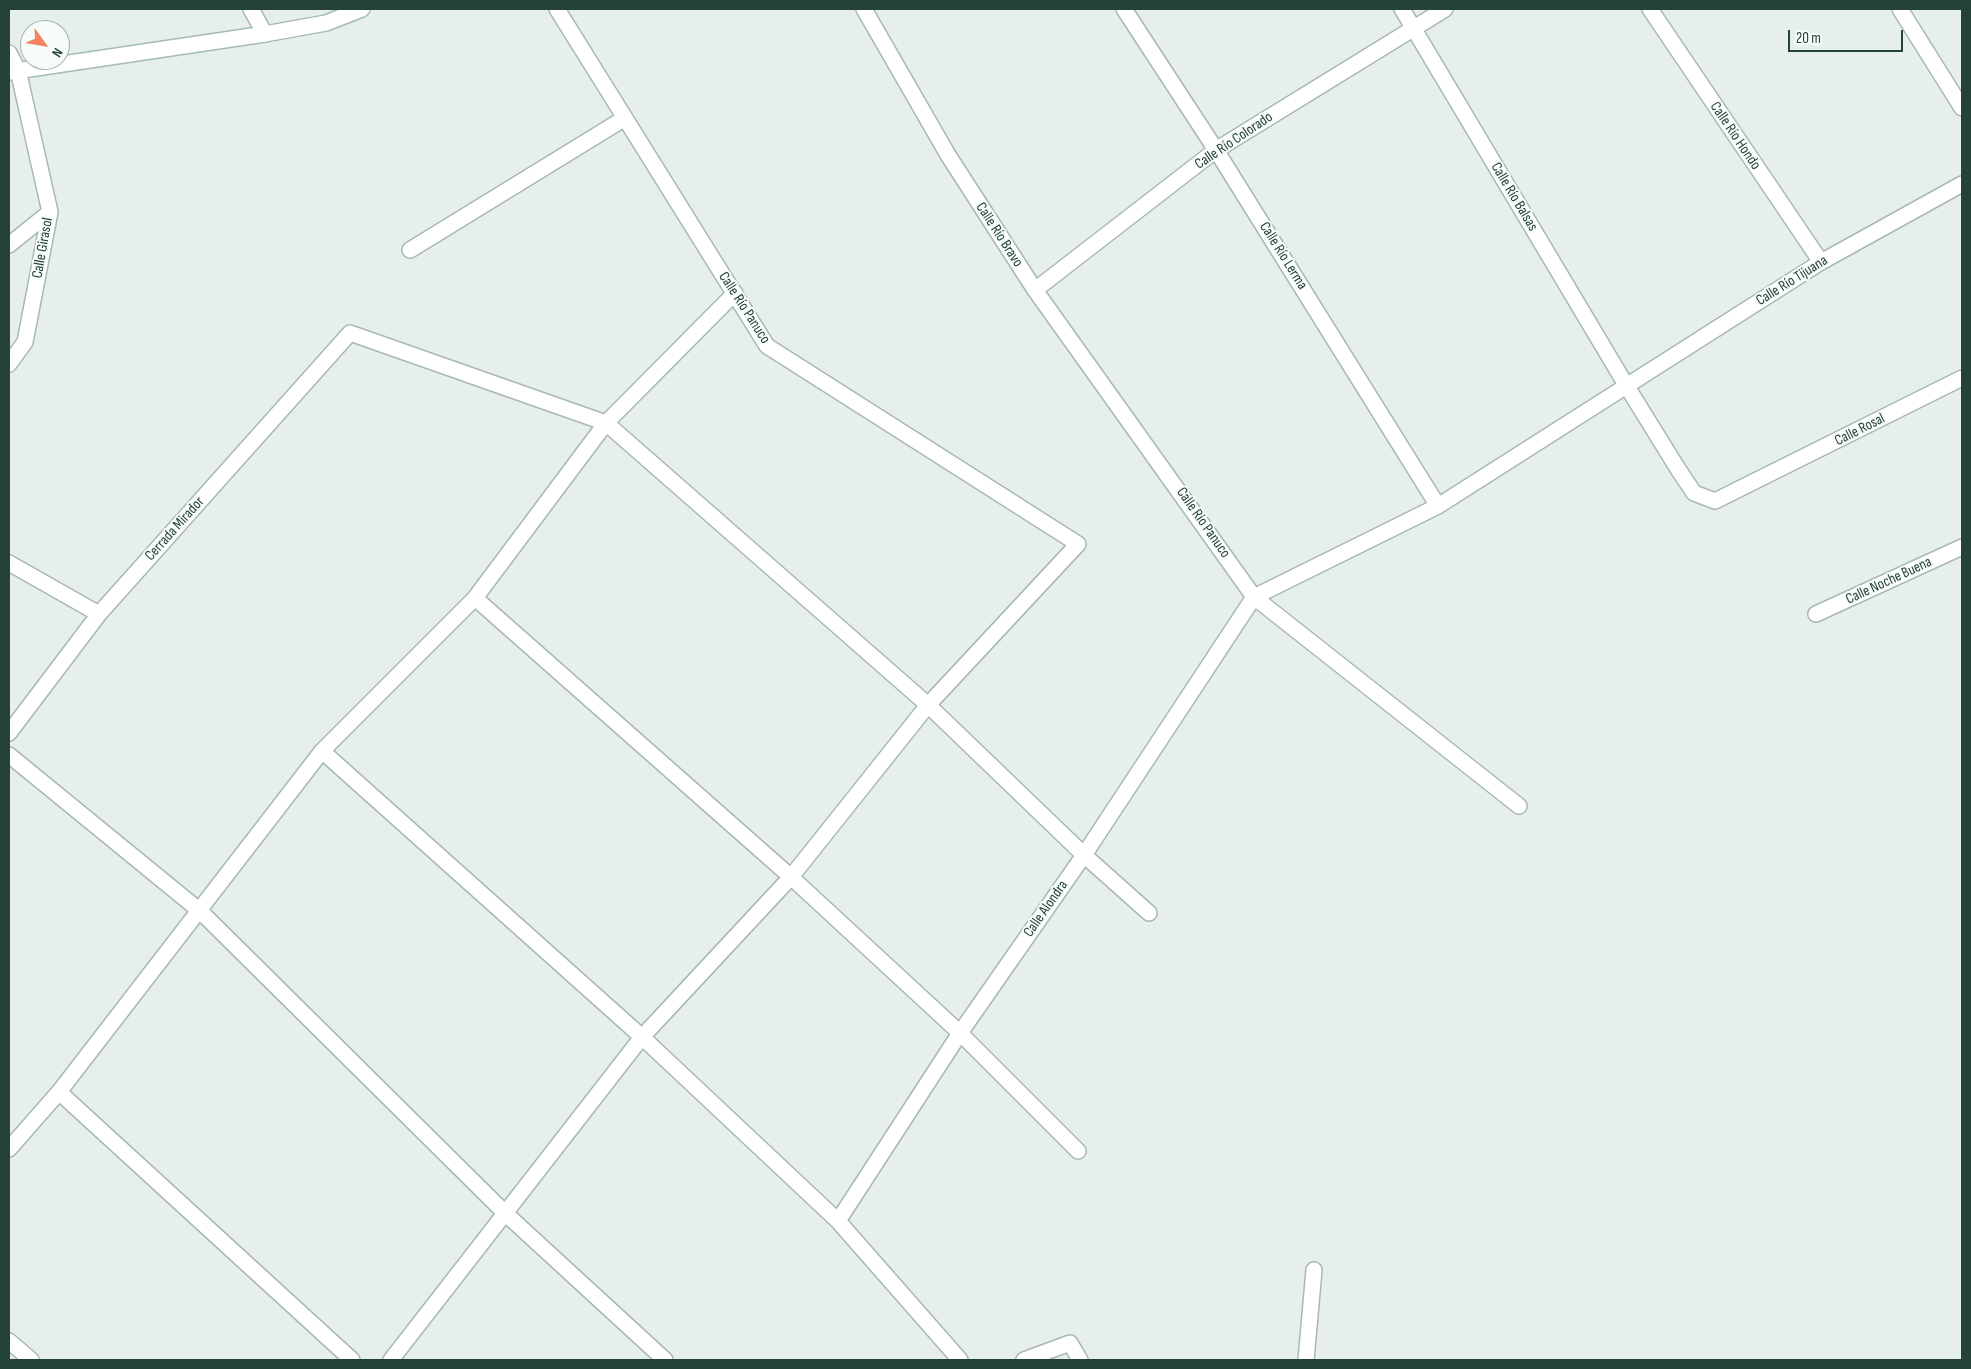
<!DOCTYPE html>
<html>
<head>
<meta charset="utf-8">
<style>
	body { margin:0 }
	#map { position:relative; width:1971px; height:1369px; overflow:hidden; background:#e6efeb; font-family:"Sofia Sans Condensed",sans-serif }
	canvas { display:block }
	.frame { position:absolute; inset:0; border:10px solid #24423a; pointer-events:none }
	.north { position:absolute; left:20px; top:20px; width:50px; height:50px; box-sizing:border-box; background:#f7fbf9; border:1px solid #a3b1ad; border-radius:50%; rotate:122deg; font-size:14px; font-weight:700; line-height:20px; text-align:center; color:#24423a }
	.north::after { content:''; display:block; margin:auto; width:18px; height:22px; background:#f4845f; clip-path:polygon(50% 0,100% 100%,50% 72%,0 100%) }
	.scale { position:absolute; left:1788px; top:30px; width:115px; height:22px; box-sizing:border-box; border:2px solid #24423a; border-top:0; padding-left:6px; font-size:15px; line-height:18px; white-space:nowrap; color:#24423a; -webkit-text-stroke:4px #f7fbf9; paint-order:stroke }
</style>
</head>
<body>
<div id="map">
<canvas width="1971" height="1369"></canvas>
<div class="frame"></div>
<div class="north">N</div>
<div class="scale">20 m</div>
</div>
<script>
const context = document.querySelector('canvas').getContext('2d');
context.lineJoin = 'round';
function strokePath(path, color, width, dash) { context.strokeStyle = color; context.lineWidth = width; context.lineCap = dash ? 'butt' : 'round'; context.setLineDash(dash || []); context.stroke(path); }
function write(font, color, halo, rows, align = 'center') {
  context.font = font + ' "Sofia Sans Condensed",sans-serif'; context.lineWidth = 4; context.setLineDash([]); context.textBaseline = 'middle'; context.strokeStyle = halo; context.fillStyle = color; for (const [text, x, y, turn = 0] of rows) {
    context.save(); context.translate(x, y); context.rotate((+turn || 0) * Math.PI / 180); context.textAlign = isNaN(turn) ? turn : align; if (halo) context.strokeText(text, 0, 0); context.fillText(text, 0, 0); context.restore();
  }
}
const minor = new Path2D(`
	M251 9 265 34
	M864 9 948 155 1035 290 1254 597 1519 806
	M1124 9 1216 150 1438 506
	M1402 9 1626 385 1678 469 1694 493 1715 501 1962 378
	M1650 9 1821 262
	M1900 9 1962 108
	M9 53 18 70 50 212 25 342 9 364
	M9 245 50 212
	M410 250 625 118
	M1035 290 1216 150 1445 9
	M9 563 99 614
	M1254 597 1438 506 1821 262 1962 184
	M475 598 791 877 960 1033 1078 1151
	M1816 614 1962 547
	M9 733 99 614 350 333 606 423 928 705 1084 855 1149 913
	M322 751 642 1037 838 1221 960 1360
	M9 755 200 911 506 1214 665 1360
	M59 1092 352 1360
	M9 1149 59 1092 322 751 475 598 606 423 735 293
	M838 1221 960 1033 1084 855 1254 597
	M9 1341 31 1360
	M391 1360 642 1037 791 877 928 705 1078 544 767 346 557 9
	M1024 1360 1070 1343 1080 1360
	M1306 1360 1314 1270`);
const secondary = new Path2D(`
	M9 72 265 34 326 23 362 9`);
strokePath(minor, '#a8b8b2', 18);
strokePath(secondary, '#a4bbb3', 18);
strokePath(minor, '#fff', 15);
strokePath(secondary, '#fff', 15);
write('15px', '#24423a', '#f7fbf9', [
	["Calle Río Hondo",1735,136,56],
	["Calle Río Colorado",1234,141,-34],
	["Calle Río Balsas",1514,197,59],
	["Calle Río Bravo",999,235,57],
	["Calle Girasol",43,248,-80],
	["Calle Río Lerma",1283,256,58],
	["Calle Río Tijuana",1792,281,-32],
	["Calle Río Panuco",744,308,57],
	["Calle Rosal",1860,430,-27],
	["Calle Río Panuco",1203,523,55],
	["Cerrada Mirador",175,529,-48],
	["Calle Noche Buena",1889,581,-25],
	["Calle Alondra",1046,909,-55]
]);
</script>
</body>
</html>
